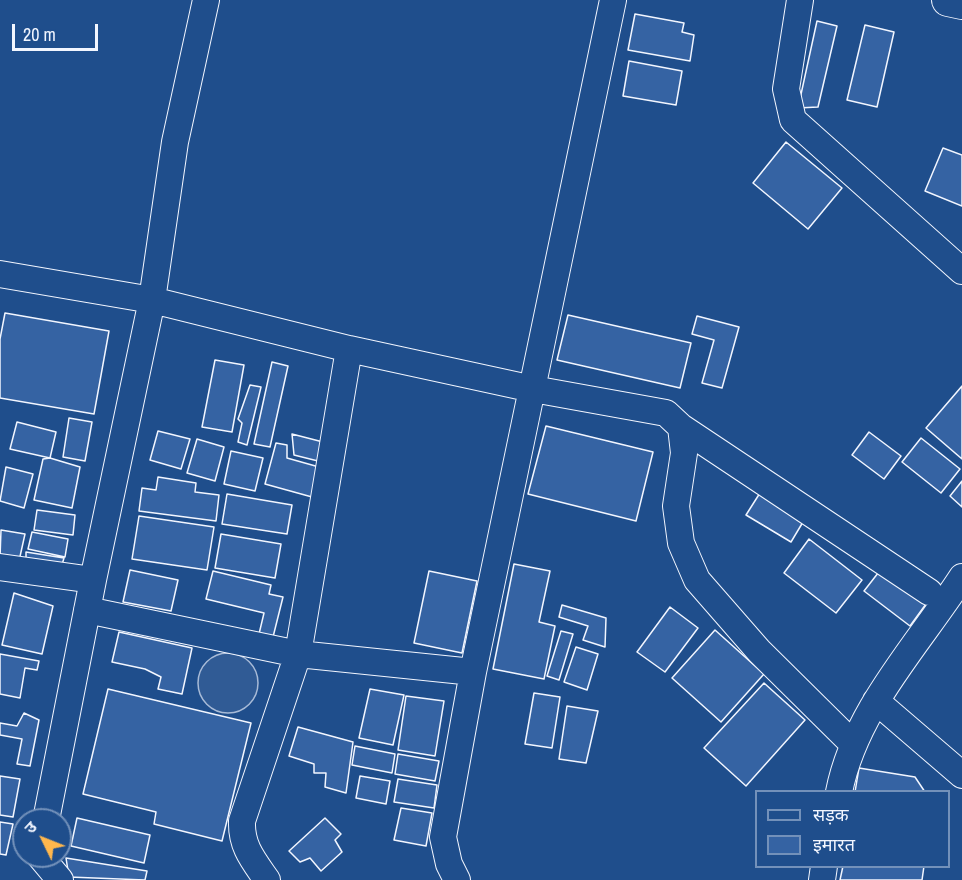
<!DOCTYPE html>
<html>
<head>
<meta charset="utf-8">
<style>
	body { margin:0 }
	#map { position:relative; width:962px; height:880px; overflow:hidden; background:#1f4e8c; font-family:"Archivo Narrow","Noto Sans Devanagari",sans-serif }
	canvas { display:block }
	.legend { position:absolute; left:755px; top:790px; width:195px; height:78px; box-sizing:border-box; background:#1f4e8c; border:2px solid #7391ba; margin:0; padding:8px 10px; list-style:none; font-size:18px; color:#f2f6ff }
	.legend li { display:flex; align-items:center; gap:12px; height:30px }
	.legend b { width:30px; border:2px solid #7391ba }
	.north { position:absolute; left:12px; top:808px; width:60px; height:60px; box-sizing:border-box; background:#1f4e8c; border:2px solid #7391ba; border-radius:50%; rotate:313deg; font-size:16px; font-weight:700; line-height:24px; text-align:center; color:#f2f6ff }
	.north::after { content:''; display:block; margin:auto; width:21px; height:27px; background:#ffb74d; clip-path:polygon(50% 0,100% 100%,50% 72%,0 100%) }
	.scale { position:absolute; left:12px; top:24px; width:86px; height:27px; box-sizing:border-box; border:3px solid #f2f6ff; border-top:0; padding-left:8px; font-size:18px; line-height:21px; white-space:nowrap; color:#f2f6ff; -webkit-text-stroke:4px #1f4e8c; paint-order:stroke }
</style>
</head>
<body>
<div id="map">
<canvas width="962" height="880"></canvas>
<ul class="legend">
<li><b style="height:8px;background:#1f4e8c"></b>सड़क</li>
<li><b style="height:16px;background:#3563a3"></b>इमारत</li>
</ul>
<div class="north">उ</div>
<div class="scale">20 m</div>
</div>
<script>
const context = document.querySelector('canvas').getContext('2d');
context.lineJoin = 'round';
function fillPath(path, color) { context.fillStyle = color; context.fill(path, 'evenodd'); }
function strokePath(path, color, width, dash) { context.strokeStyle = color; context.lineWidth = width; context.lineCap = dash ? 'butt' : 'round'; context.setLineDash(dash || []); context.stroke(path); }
const green = new Path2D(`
	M198 683a30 30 0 1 1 60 0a30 30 0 1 1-60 0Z`);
fillPath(green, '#305b95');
strokePath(green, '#a8bbd7', 1.5);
const building = new Path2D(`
	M635 14 684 23 682 32 694 35 690 61 628 50Z
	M817 21 837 26 818 107 798 108Z
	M865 25 894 32 877 107 847 100Z
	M629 61 682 71 676 105 623 96Z
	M786 142 842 188 808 229 753 183Z
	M943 148 962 155V206L925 191Z
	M5 313 109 331 94 414 0 398V339Z
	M568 315 691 343 680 388 557 360Z
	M697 316 739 327 722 388 702 383 714 340 692 334Z
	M215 360 244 365 232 432 202 427Z
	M272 362 288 366 270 447 254 444Z
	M250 385 261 387 247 445 238 442 242 423 238 419Z
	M962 386V459L926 428Z
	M69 418 92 422 85 461 63 457Z
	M17 422 56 432 50 458 10 449Z
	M546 426 653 452 636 521 528 494Z
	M158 431 190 439 181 469 150 460Z
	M869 432 901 456 884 479 852 455Z
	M292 434 323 442 318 461 294 455Z
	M921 438 960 469 941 493 902 462Z
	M197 439 224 447 215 481 187 473Z
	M276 443 287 445V458L319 467 312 497 265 484Z
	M231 451 263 458 255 491 224 484Z
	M50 458 80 467 72 508 34 500 43 459Z
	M6 467 33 474 24 508 0 501Z
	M158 477 196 483 195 492 219 495 216 521 139 511 142 488 156 490Z
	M962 481V507L950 496Z
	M765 485 809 512 791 542 746 515Z
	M227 494 292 505 287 534 222 524Z
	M37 510 75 515 73 535 34 530Z
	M139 516 214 527 207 570 132 559Z
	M1 530 25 534 19 561 0 558Z
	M32 532 68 539 65 557 28 549Z
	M221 534 281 544 275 578 215 568Z
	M809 539 862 580 836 613 784 573Z
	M26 552 64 558 61 568 26 563Z
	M889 559 934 593 910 626 864 591Z
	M514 564 550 571 539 622 555 626 544 679 493 669Z
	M130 570 178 580 171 611 123 602Z
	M213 571 271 585 269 594 283 597 273 637 259 634 264 613 206 599Z
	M429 571 477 581 462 653 414 643Z
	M14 593 53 606 42 654 2 645Z
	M562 605 606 618 605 647 583 640 588 626 559 617Z
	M670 607 698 628 665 672 637 652Z
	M715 630 764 674 721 722 672 678Z
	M561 631 573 634 559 680 547 676Z
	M119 632 192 648 182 694 158 689 161 677 145 669 112 662Z
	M576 647 598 654 587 690 564 682Z
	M0 654 39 661 37 670 25 668 20 698 0 694Z
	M764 683 805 720 746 786 704 748Z
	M108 689 251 723 222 841 154 824 156 812 83 794Z
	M370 689 404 695 393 745 359 738Z
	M534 693 560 697 552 748 525 744Z
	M406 696 444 701 435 756 398 750Z
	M567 706 598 711 586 763 559 759Z
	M24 713 39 720 30 766 17 764 22 739 0 735V723L17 726Z
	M298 727 353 742 346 793 325 787 326 773H314V764L289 756Z
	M355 746 395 754 392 773 352 765Z
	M398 754 439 761 435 781 395 774Z
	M859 768 915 777 925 792H855Z
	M0 776 20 779 13 817 0 815Z
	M360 776 390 781 386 804 356 798Z
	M398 779 437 785 434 808 394 802Z
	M401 808 432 813 426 846 394 840Z
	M77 818 150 835 144 863 71 846Z
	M325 818 341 834 335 840 342 852 321 871 310 858 300 862 289 851Z
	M0 822 13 824 6 855 0 854Z
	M66 858 147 871 145 880 69 877Z
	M843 866H924L922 880H840Z`);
fillPath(building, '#3563a3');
strokePath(building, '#f2f6ff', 1.5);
const minor = new Path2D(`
	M800 0 786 89 793 120 962 271
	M0 274 152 300 349 349 533 389 666 413 681 427 684 453 676 506 681 543 697 580 759 651 853 744
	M681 427 929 592
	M0 567 93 580
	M87 610 298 654 473 672
	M876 701 962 775
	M839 792C855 710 918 645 962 577
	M46 820 93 580 152 300 175 142 206 0
	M40 856 60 880
	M267 880C253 860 241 846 242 821L298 654 349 349
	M457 880 449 864 443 837 473 672 613 0
	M822 880 824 866`);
const tertiary = new Path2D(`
	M948 0 962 3`);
strokePath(minor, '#f2f6ff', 28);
strokePath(tertiary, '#f2f6ff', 34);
strokePath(minor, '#1f4e8c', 26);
strokePath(tertiary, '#1f4e8c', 32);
</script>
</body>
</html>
